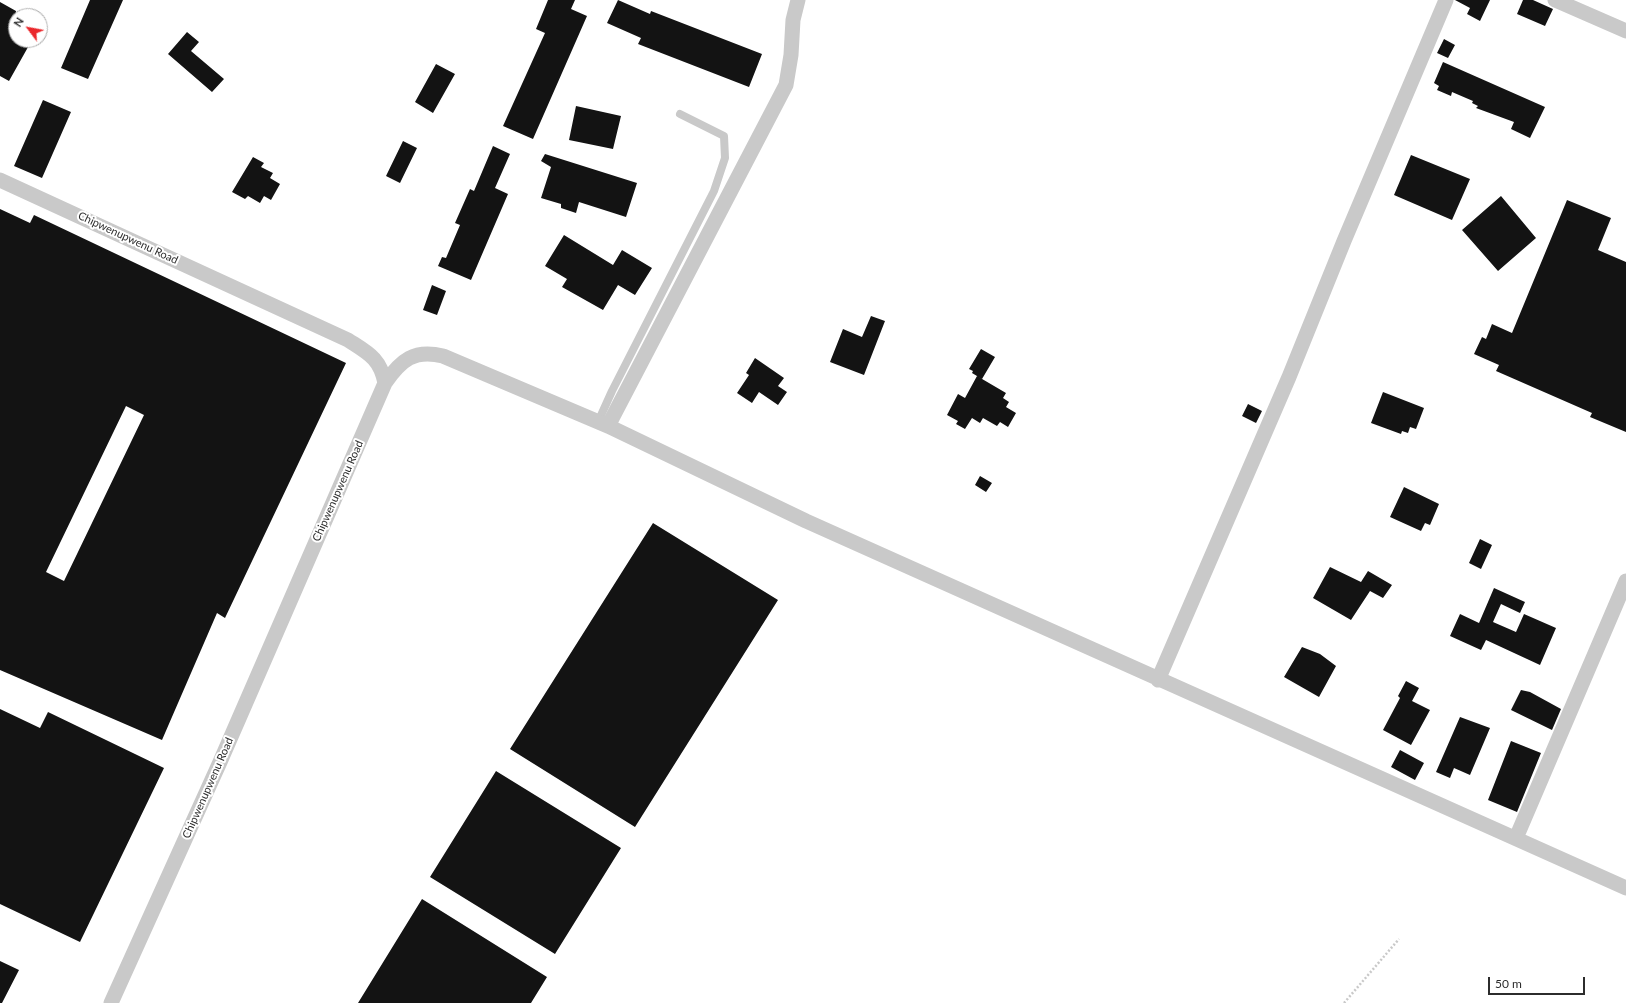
<!DOCTYPE html>
<html>
<head>
<meta charset="utf-8">
<style>
	body { margin:0 }
	#map { position:relative; width:1626px; height:1003px; overflow:hidden; background:#fff; font-family:Lato,sans-serif }
	canvas { display:block }
	.north { position:absolute; left:8px; top:8px; width:40px; height:40px; box-sizing:border-box; background:#fff; border:1px solid #ababab; border-radius:50%; rotate:302deg; font-size:11px; font-weight:700; line-height:16px; text-align:center; color:#2c2c2c }
	.north::after { content:''; display:block; margin:auto; width:14px; height:18px; background:#ea272b; clip-path:polygon(50% 0,100% 100%,50% 72%,0 100%) }
	.scale { position:absolute; left:1488px; top:977px; width:97px; height:18px; box-sizing:border-box; border:2px solid #2c2c2c; border-top:0; padding-left:5px; font-size:12px; line-height:14px; white-space:nowrap; color:#2c2c2c; -webkit-text-stroke:3px #fff; paint-order:stroke }
</style>
</head>
<body>
<div id="map">
<canvas width="1626" height="1003"></canvas>
<div class="north">N</div>
<div class="scale">50 m</div>
</div>
<script>
const context = document.querySelector('canvas').getContext('2d');
context.lineJoin = 'round';
function fillPath(path, color) { context.fillStyle = color; context.fill(path, 'evenodd'); }
function strokePath(path, color, width, dash) { context.strokeStyle = color; context.lineWidth = width; context.lineCap = dash ? 'butt' : 'round'; context.setLineDash(dash || []); context.stroke(path); }
function write(font, color, halo, rows, align = 'center') {
  context.font = font + ' Lato,sans-serif'; context.lineWidth = 4; context.setLineDash([]); context.textBaseline = 'middle'; context.strokeStyle = halo; context.fillStyle = color; for (const [text, x, y, turn = 0] of rows) {
    context.save(); context.translate(x, y); context.rotate((+turn || 0) * Math.PI / 180); context.textAlign = isNaN(turn) ? turn : align; if (halo) context.strokeText(text, 0, 0); context.fillText(text, 0, 0); context.restore();
  }
}
fillPath(new Path2D(`
	M90 0H123L88 79 61 68Z
	M548 0H575L571 9 587 16 533 139 503 126 545 33 536 29Z
	M618 0 650 14 651 11 762 54 749 87 638 44 641 38 607 23Z
	M1455 0H1490L1480 21 1467 14 1470 8Z
	M1523 0H1533L1553 9 1545 26 1517 14Z
	M0 2 16 11V40H32L9 81 0 76Z
	M187 32 199 42 191 51 224 79 212 92 168 54Z
	M1444 39 1455 45 1448 58 1437 53Z
	M1443 62 1545 107 1530 138 1511 129 1514 122 1476 108 1478 106 1472 103 1473 101 1452 92 1451 96 1437 90 1439 86 1434 83Z
	M436 64 455 74 433 113 415 102Z
	M43 100 71 112 42 178 14 166Z
	M576 106 621 116 613 149 569 140Z
	M403 141 417 148 400 183 386 176Z
	M493 146 510 154 495 188 508 194 471 280 438 266 442 257 446 258 460 225 455 223 470 189 474 191Z
	M545 154 637 183 626 217 579 202 576 213 561 208V204L541 198 551 167 541 161Z
	M1411 155 1470 179 1452 220 1394 195Z
	M253 157 264 163 261 167 273 173 270 178 280 184 271 200 264 196 260 203 248 196 245 199 232 192Z
	M1501 196 1536 238 1498 271 1462 230Z
	M1567 200 1611 218 1598 250 1626 262V432L1590 417 1592 413 1496 371 1499 365 1474 354 1482 337 1486 339 1492 324 1512 333Z
	M0 209 30 223 34 215 346 363 225 618 217 613 162 740 0 670ZM126 406 144 415 64 581 46 572Z
	M564 235 613 265 622 250 652 268 635 295 618 285 603 310 562 287 567 279 545 266Z
	M432 285 446 291 437 315 423 310Z
	M871 316 885 321 864 375 830 362 843 329 862 337Z
	M981 349 995 357 982 379 972 373 973 371 969 369Z
	M755 358 784 378 778 386 787 392 778 405 759 392 752 403 737 393 749 375 746 373Z
	M977 376 1006 393 1003 398 1009 402 1006 407 1016 413 1008 427 1000 422 997 426 983 418 980 423 972 418 965 429 956 424 958 421 947 415 958 394 965 398Z
	M1383 392 1424 408 1416 429 1410 427 1408 433 1402 431 1401 434 1371 423Z
	M1248 404 1262 411 1256 423 1242 416Z
	M980 476 992 483 986 492 975 485Z
	M1404 487 1439 504 1430 525 1425 523 1421 531 1390 517Z
	M653 523 778 600 635 827 510 749Z
	M1480 539 1492 545 1481 569 1469 563Z
	M1330 567 1361 582 1368 571 1392 585 1383 598 1370 591 1351 620 1313 598Z
	M1494 588 1525 602 1520 613 1501 604 1493 622 1516 632 1524 614 1556 628 1540 665 1486 640 1481 650 1450 636 1460 614 1479 623Z
	M1302 647 1320 654 1336 666 1319 697 1284 677Z
	M1406 681 1419 688 1412 701 1430 710 1411 745 1383 730 1400 698 1398 696Z
	M1521 690 1530 692 1561 709 1552 730 1511 710Z
	M0 709 40 728 48 712 164 768 80 942 0 904Z
	M1460 717 1490 728 1470 775 1454 768 1450 778 1436 772Z
	M1511 741 1541 753 1517 812 1488 800Z
	M1400 750 1424 763 1415 780 1391 767Z
	M496 771 621 848 555 954 430 877Z
	M422 899 547 977 531 1003H358Z
	M0 961 19 970 2 1003H0Z`), '#131313');
strokePath(new Path2D(`
	M1344 1003 1399 939`), '#c9c9c9', 2.5, [2, 2]);
strokePath(new Path2D(`
	M598 422 612 391 714 191 725 158 724 136 680 114`), '#c9c9c9', 8);
strokePath(new Path2D(`
	M1555 0 1626 31
	M0 180 348 340C368 353 380 358 385 383L220 762 111 1003
	M385 383C401 360 414 349 443 356L608 426 806 521 1626 888
	M608 426 786 85 791 55 793 20 798 0
	M1158 680 1289 377 1344 241 1446 0
	M1516 838 1626 581`), '#c9c9c9', 15);
write('11px', '#2c2c2c', '#fff', [
	["Chipwenupwenu Road",128,238,25],
	["Chipwenupwenu Road",338,491,-66],
	["Chipwenupwenu Road",208,788,-66]
]);
</script>
</body>
</html>
